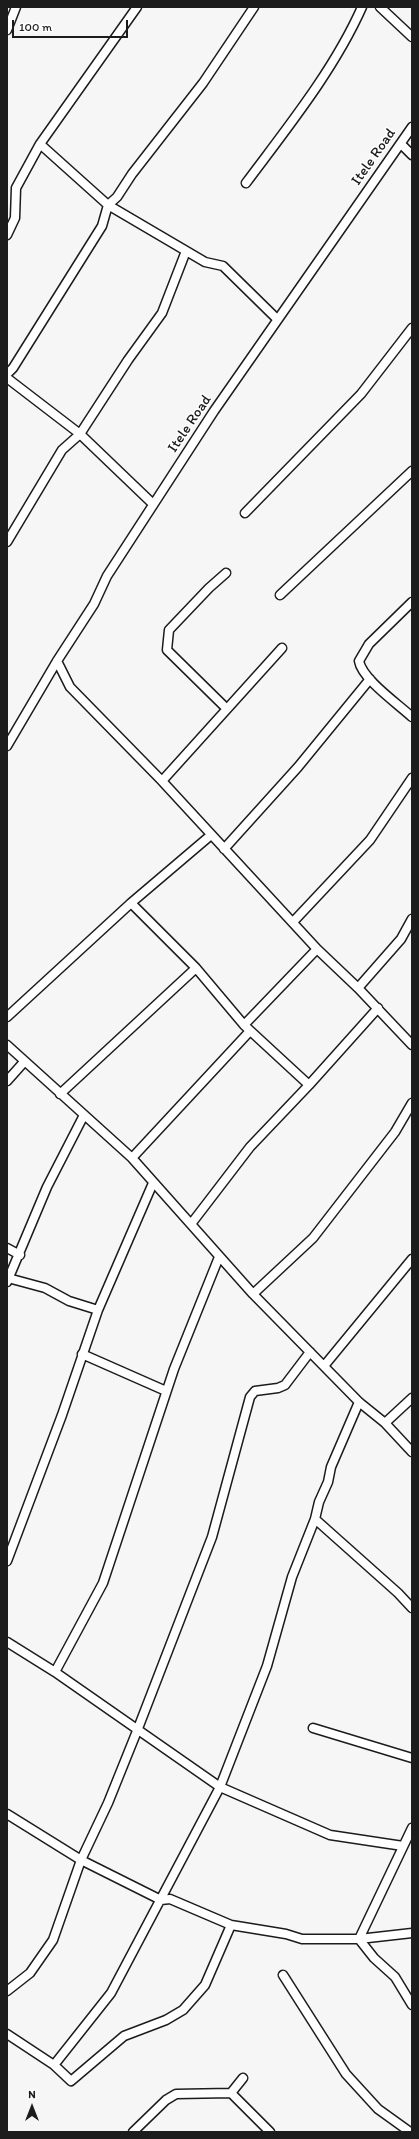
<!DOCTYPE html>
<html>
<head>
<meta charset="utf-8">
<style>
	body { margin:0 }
	#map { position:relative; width:419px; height:2139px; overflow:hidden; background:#f6f6f6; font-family:Itim,sans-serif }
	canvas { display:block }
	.frame { position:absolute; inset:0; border:8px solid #1c1c1c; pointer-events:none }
	.north { position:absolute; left:12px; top:2087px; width:40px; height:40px; -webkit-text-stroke:3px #fff; paint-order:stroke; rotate:0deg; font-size:11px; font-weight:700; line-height:16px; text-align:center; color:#1c1c1c }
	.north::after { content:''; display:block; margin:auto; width:14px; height:18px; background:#1c1c1c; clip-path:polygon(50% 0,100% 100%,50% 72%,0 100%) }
	.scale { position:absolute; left:12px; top:20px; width:116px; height:18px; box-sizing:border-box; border:2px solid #1c1c1c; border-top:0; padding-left:5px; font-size:12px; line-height:14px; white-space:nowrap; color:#1c1c1c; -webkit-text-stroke:3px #fff; paint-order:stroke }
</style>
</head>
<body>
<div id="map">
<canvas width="419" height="2139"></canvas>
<div class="frame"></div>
<div class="north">N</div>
<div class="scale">100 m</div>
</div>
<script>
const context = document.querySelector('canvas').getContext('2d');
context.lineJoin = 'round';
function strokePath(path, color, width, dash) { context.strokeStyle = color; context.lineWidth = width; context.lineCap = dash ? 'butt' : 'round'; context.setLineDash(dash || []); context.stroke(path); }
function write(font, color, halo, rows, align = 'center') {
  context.font = font + ' Itim,sans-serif'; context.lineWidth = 3; context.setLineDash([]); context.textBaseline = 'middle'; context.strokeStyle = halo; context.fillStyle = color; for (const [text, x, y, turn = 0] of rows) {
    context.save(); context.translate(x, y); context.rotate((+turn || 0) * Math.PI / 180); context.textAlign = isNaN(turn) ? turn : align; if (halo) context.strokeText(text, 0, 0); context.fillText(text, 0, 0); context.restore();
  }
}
const minor = new Path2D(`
	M380 7 412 37
	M7 30 16 7
	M40 144 108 205 205 262 223 266 277 319
	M401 144 412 155
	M246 183C287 128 334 70 362 7
	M7 235 15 218 16 188 40 144 137 7
	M7 374 13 368 102 226 108 205 117 197 132 174 203 83 254 7
	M7 378 80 434 153 504
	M245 513 361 394 412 328
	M7 542 62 450 80 434 128 360 162 313 186 251
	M226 573 209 588 169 630 167 650 227 709
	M280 595 412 471
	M412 602 369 644 359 661C362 679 398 704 412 717
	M57 661 70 687 162 781 317 949 358 988 412 1045
	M7 746 57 661 94 604 107 576 214 411 412 127
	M162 781 282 648
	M224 849 298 767 370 679
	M131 903 196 968 244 1025 309 1085
	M293 922 370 840 412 778
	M358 988 401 939 412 919
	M7 1017 131 903 211 835
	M244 1025 317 949
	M7 1045 132 1158 253 1294 359 1402 385 1423 412 1452
	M7 1081 24 1062
	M60 1094 196 968
	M132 1158 250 1031
	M191 1224 250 1147 309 1085 378 1008
	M7 1248 20 1255
	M8 1278 45 1288 69 1301 98 1310
	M7 1282 47 1187 84 1115
	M253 1294 313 1238 395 1132 412 1103
	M82 1354 166 1391
	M324 1366 412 1259
	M385 1423 412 1398
	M315 1519 398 1593 412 1608
	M7 1561 62 1415 98 1310 153 1183
	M7 1642 55 1672 220 1787 330 1835 403 1846
	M55 1672 103 1583 174 1369 219 1257
	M313 1728 412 1758
	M7 1814 81 1860 161 1900 170 1899 231 1925 286 1934 302 1939H359L412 1933
	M359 1939 412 1828
	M359 1939 374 1958 395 1977 412 2005
	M283 1975 346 2074 378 2109 410 2132
	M7 1991 30 1973 53 1940 81 1860 108 1803 137 1731 212 1537 250 1397 255 1391 278 1388 285 1385 310 1352
	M7 2034 54 2065 71 2081 124 2036 166 2020 183 2010 205 1985 231 1925
	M54 2065 111 1993 220 1787 267 1666 292 1577 315 1519 319 1502 328 1482 331 1467 359 1402
	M231 2093 243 2078
	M133 2132 166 2100 176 2094 231 2093 270 2132`);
strokePath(minor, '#1c1c1c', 11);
strokePath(minor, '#fff', 8);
write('15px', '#1c1c1c', '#fff', [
	["Itele Road",374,157,-55],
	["Itele Road",190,424,-56]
]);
</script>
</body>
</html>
